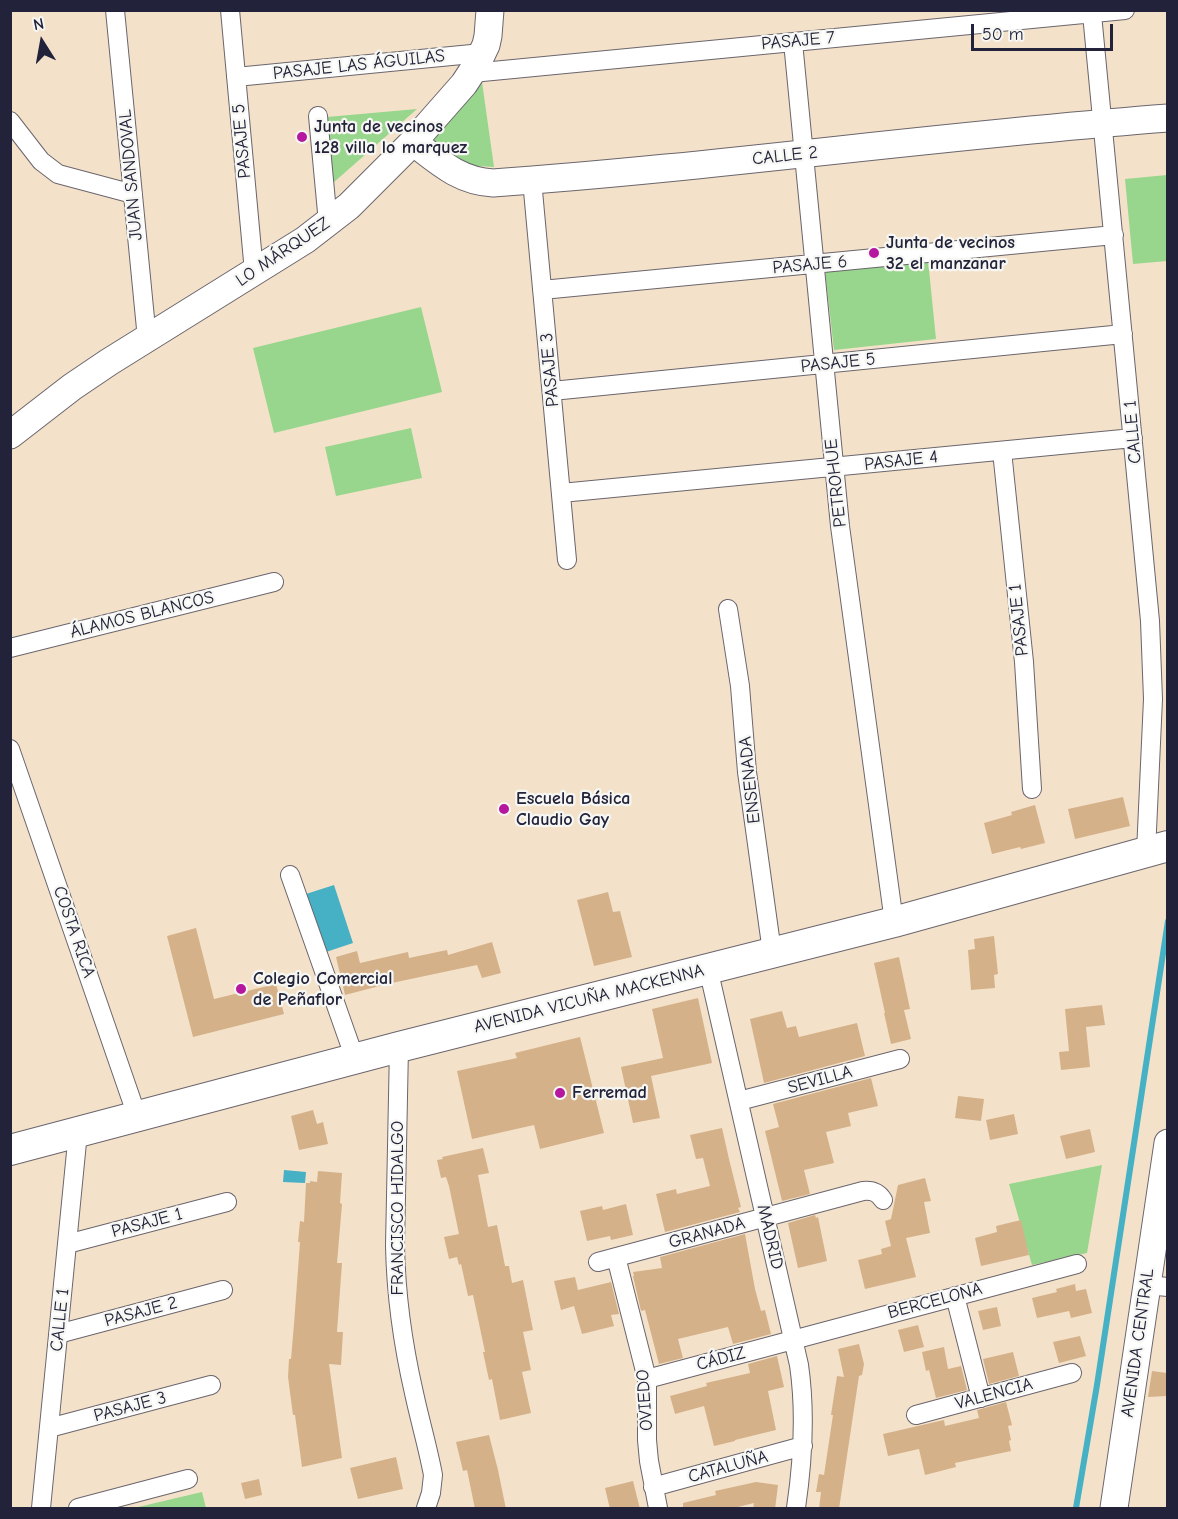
<!DOCTYPE html>
<html>
<head>
<meta charset="utf-8">
<style>
	body { margin:0 }
	#map { position:relative; width:1178px; height:1519px; overflow:hidden; background:#f3e2c9; font-family:"Comic Neue",sans-serif }
	canvas { display:block }
	.frame { position:absolute; inset:0; border:12px solid #22223b; pointer-events:none }
	.north { position:absolute; left:12px; top:12px; width:60px; height:60px; -webkit-text-stroke:4px #f6f6f2; paint-order:stroke; rotate:349deg; font-size:16px; font-weight:700; line-height:24px; text-align:center; color:#22223b }
	.north::after { content:''; display:block; margin:auto; width:21px; height:27px; background:#22223b; clip-path:polygon(50% 0,100% 100%,50% 72%,0 100%) }
	.scale { position:absolute; left:971px; top:24px; width:142px; height:27px; box-sizing:border-box; border:3px solid #22223b; border-top:0; padding-left:8px; font-size:18px; line-height:21px; white-space:nowrap; color:#22223b; -webkit-text-stroke:4px #f6f6f2; paint-order:stroke }
</style>
</head>
<body>
<div id="map">
<canvas width="1178" height="1519"></canvas>
<div class="frame"></div>
<div class="north">N</div>
<div class="scale">50 m</div>
</div>
<script>
const context = document.querySelector('canvas').getContext('2d');
context.lineJoin = 'round';
function fillPath(path, color) { context.fillStyle = color; context.fill(path, 'evenodd'); }
function strokePath(path, color, width, dash) { context.strokeStyle = color; context.lineWidth = width; context.lineCap = dash ? 'butt' : 'round'; context.setLineDash(dash || []); context.stroke(path); }
function write(font, color, halo, rows, align = 'center') {
  context.font = font + ' "Comic Neue",sans-serif'; context.lineWidth = 4.5; context.setLineDash([]); context.textBaseline = 'middle'; context.strokeStyle = halo; context.fillStyle = color; for (const [text, x, y, turn = 0] of rows) {
    context.save(); context.translate(x, y); context.rotate((+turn || 0) * Math.PI / 180); context.textAlign = isNaN(turn) ? turn : align; if (halo) context.strokeText(text, 0, 0); context.fillText(text, 0, 0); context.restore();
  }
}
fillPath(new Path2D(`
	M482 82 494 167 463 165 427 141Z
	M417 109 333 183 327 117Z
	M1167 175V261L1133 264 1125 179Z
	M928 260 936 339 834 350 825 271Z
	M421 307 442 392 274 433 253 348Z
	M411 428 422 478 336 496 325 447Z
	M1102 1165 1087 1253 1032 1265 1009 1184Z
	M202 1492 206 1508H134Z`), '#97d68c');
fillPath(new Path2D(`
	M334 885 353 943 326 952 306 894Z
	M284 1170 306 1172 305 1183 283 1182Z`), '#46b0c4');
strokePath(new Path2D(`
	M1076 1508 1097 1385 1168 921`), '#46b0c4', 6);
fillPath(new Path2D(`
	M1123 797 1130 826 1075 839 1068 809Z
	M1035 805 1045 843 1021 849 1020 847 992 854 984 823 1012 815 1011 812Z
	M608 892 613 912 620 911 632 957 594 966 577 900Z
	M196 928 214 999 276 984 284 1014 193 1037 167 936Z
	M994 936 998 974 994 975 995 988 971 990 968 950 975 949 974 939Z
	M492 942 501 973 482 978 477 965 387 984 345 995 336 957 357 951 360 963 408 952 409 958 447 950 448 955Z
	M899 957 910 1009 904 1010 911 1039 891 1044 884 1013H885L874 963Z
	M698 998 712 1063 651 1076 660 1118 633 1123 621 1067 663 1058 652 1009Z
	M1102 1005 1105 1025 1086 1027 1090 1067 1061 1070 1059 1052 1069 1051 1065 1009Z
	M782 1011 787 1028 796 1026 799 1037 857 1023 865 1056 764 1083 750 1019Z
	M580 1037 604 1133 540 1149 534 1125 472 1139 457 1071 517 1058 515 1053Z
	M871 1078 878 1106 848 1113 851 1126 826 1132 834 1163 804 1170 810 1194 782 1201 765 1131 779 1127 773 1104Z
	M958 1096 984 1099 981 1121 955 1118Z
	M313 1110 317 1124 323 1122 328 1144 299 1150 291 1116Z
	M1014 1114 1018 1134 990 1140 986 1120Z
	M722 1128 729 1159 741 1207 738 1208 740 1212 665 1232 656 1194 676 1189 677 1194 710 1186 703 1158 696 1159 690 1135Z
	M1090 1129 1095 1152 1066 1159 1060 1136Z
	M483 1148 489 1173 478 1175 488 1227 497 1225 505 1266H509L512 1283 523 1280 533 1330 523 1332 531 1370 522 1372 531 1413 500 1420 492 1379 489 1380 483 1352H485L473 1295 468 1296 461 1264 459 1265 457 1257 449 1259 444 1237 459 1234 449 1186 446 1177 441 1178 437 1160 443 1159 442 1157Z
	M318 1171 342 1173 340 1203 342 1204 337 1263H342L337 1332H343L341 1365 329 1364 342 1458 302 1467 295 1415H293L288 1377 289 1359H291L294 1324 300 1242H298L300 1221 304 1222 306 1183H310V1181L317 1182Z
	M925 1178 931 1201 924 1202 930 1233 906 1238 916 1277 865 1289 858 1260 882 1254 881 1249 891 1246 885 1221 891 1219 898 1185Z
	M626 1204 633 1235 611 1240 610 1236 587 1241 580 1211 602 1206 603 1210Z
	M815 1215 816 1218 818 1217 827 1261 798 1268 788 1223Z
	M1021 1220 1029 1255 981 1266 975 1238 997 1232 996 1226Z
	M745 1234 755 1289 761 1311 765 1310 771 1334 733 1344 728 1327 678 1339 683 1358 659 1364 645 1310 641 1311 633 1276H634L633 1272 662 1268 660 1257Z
	M575 1277 578 1290 611 1282 619 1314 611 1315 614 1326 582 1334 574 1306 561 1310 554 1281Z
	M1075 1284 1076 1291 1086 1289 1092 1313 1071 1318 1069 1311 1037 1318 1032 1298 1057 1292 1056 1289Z
	M997 1307 1001 1326 983 1330 978 1311Z
	M918 1325 924 1347 904 1352 898 1330Z
	M1080 1336 1086 1356 1059 1363 1053 1342Z
	M859 1344 864 1364 862 1375 859 1376 839 1509H819L821 1492H816L819 1474 824 1475 833 1415H831L837 1376 844 1377 838 1349Z
	M944 1347 948 1369 961 1366 967 1390 936 1398 929 1370 926 1371 922 1352Z
	M1013 1352 1019 1376 989 1384 983 1359Z
	M777 1356 784 1387 768 1391 776 1430 735 1440V1441L714 1446 704 1406 675 1414 670 1396 707 1386 706 1383 750 1373 748 1364Z
	M1152 1371 1167 1373V1396L1148 1397Z
	M1006 1402 1012 1425 1008 1426 1011 1440 1009 1441 1011 1451 955 1463 956 1467 925 1475 919 1449 888 1456 883 1434 944 1420 945 1426 979 1418 977 1410Z
	M489 1435 498 1470 506 1509H475L467 1470 463 1471 456 1442Z
	M396 1457 403 1489 358 1499 350 1468Z
	M259 1479 262 1495 245 1499 241 1483Z
	M633 1481 640 1509H610L605 1488Z
	M756 1482 778 1485 775 1509H753L754 1503 730 1509H683V1503L716 1495 715 1491Z`), '#d5b18a');
const street = new Path2D(`
	M115 10 147 339
	M230 10 254 272
	M1092 14 1150 621 1153 699 1146 852
	M793 42 840 526 894 922
	M472 73 1125 10
	M236 77 482 53
	M318 116 328 223
	M10 121 41 161 58 174 133 194
	M532 180 567 560
	M542 290 1114 235
	M552 391 1123 334
	M1002 451 1024 662 1032 789
	M561 493 1133 438
	M728 609 740 686 747 772 772 952
	M10 648 274 582
	M10 749 137 1116
	M290 875 355 1059
	M708 968 799 1365C806 1413 803 1460 796 1508
	M399 1047 395 1246C396 1296 403 1345 414 1393 420 1421 428 1448 433 1475L431 1493 426 1508
	M739 1101 900 1059
	M67 1244 227 1202
	M616 1257 647 1379V1440L649 1461 658 1508
	M598 1262 863 1191C872 1190 878 1192 883 1200
	M1146 1285 1168 1287
	M955 1296 981 1398
	M58 1334 223 1290
	M647 1379 1077 1264
	M916 1415 1072 1373
	M49 1428 211 1385
	M653 1487 803 1446
	M41 1508 78 1132
	M78 1508 188 1479`);
const secondary = new Path2D(`
	M413 142C439 162 459 181 493 183 718 167 942 135 1168 118
	M10 435 72 387 109 362 305 240 349 206 413 142 464 84 477 64 486 45 488 36 490 10
	M1114 1508 1168 1143`);
const primary = new Path2D(`
	M10 1150 399 1047 894 922 1168 846`);
strokePath(street, '#6b656d', 20);
strokePath(secondary, '#6b656d', 29);
strokePath(primary, '#6b656d', 32);
strokePath(street, '#fff', 18);
strokePath(secondary, '#fff', 27);
strokePath(primary, '#fff', 30);
for (const [x, y, r, color] of [
	[302,137,6,"#b5179e"],
	[874,253,6,"#b5179e"],
	[504,809,6,"#b5179e"],
	[241,989,6,"#b5179e"],
	[560,1093,6,"#b5179e"]
]) { const dot = new Path2D(); dot.arc(x, y, r, 0, 2 * Math.PI); context.fillStyle = color; context.fill(dot); strokePath(dot, '#f6f6f2', 2); }
write('18px', '#22223b', '#f6f6f2', [
	["PASAJE 7",798,41,-5],
	["PASAJE LAS ÁGUILAS",359,65,-6],
	["PASAJE 5",242,141,-95],
	["CALLE 2",785,156,-6],
	["JUAN SANDOVAL",131,175,-95],
	["LO MÁRQUEZ",283,252,-34],
	["PASAJE 6",810,265,-5],
	["PASAJE 5",838,363,-6],
	["PASAJE 3",550,370,-95],
	["CALLE 1",1133,432,-95],
	["PASAJE 4",901,461,-6],
	["PETROHUE",836,483,-96],
	["ÁLAMOS BLANCOS",142,615,-14],
	["PASAJE 1",1019,620,-96],
	["ENSENADA",750,780,-96],
	["COSTA RICA",74,932,71],
	["AVENIDA VICUÑA MACKENNA",589,999,-14],
	["SEVILLA",820,1080,-15],
	["FRANCISCO HIDALGO",398,1208,-90],
	["PASAJE 1",147,1223,-15],
	["GRANADA",707,1233,-15],
	["MADRID",770,1237,77],
	["BERCELONA",935,1301,-15],
	["PASAJE 2",141,1312,-15],
	["CALLE 1",60,1320,-84],
	["AVENIDA CENTRAL",1138,1343,-82],
	["CÁDIZ",721,1359,-15],
	["VALENCIA",994,1394,-15],
	["OVIEDO",645,1400,-94],
	["PASAJE 3",130,1407,-15],
	["CATALUÑA",728,1467,-15]
]);
write('bold 18px', '#22223b', '#f6f6f2', [
	["Junta de vecinos",314,127],
	["128 villa lo marquez",314,148],
	["Junta de vecinos",886,243],
	["32 el manzanar",886,264],
	["Escuela Básica",516,799],
	["Claudio Gay",516,820],
	["Colegio Comercial",253,979],
	["de Peñaflor",253,1000],
	["Ferremad",572,1093]
], 'left');
</script>
</body>
</html>
